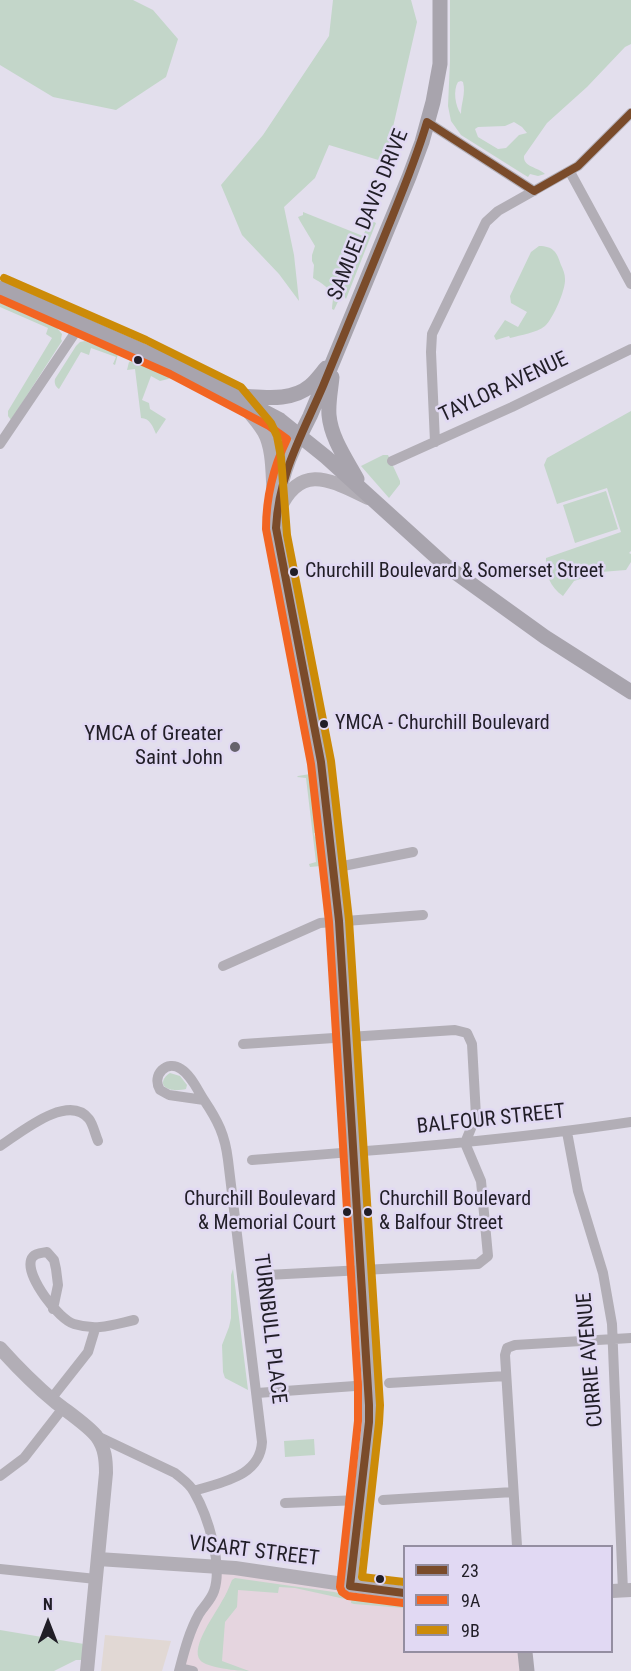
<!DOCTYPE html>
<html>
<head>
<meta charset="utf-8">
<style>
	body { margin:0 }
	#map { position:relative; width:631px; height:1671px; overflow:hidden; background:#e3dfed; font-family:"Roboto Condensed",sans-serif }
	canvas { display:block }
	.legend { position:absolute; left:403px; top:1545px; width:210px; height:108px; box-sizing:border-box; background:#e1d9f3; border:2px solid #948ea1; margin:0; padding:8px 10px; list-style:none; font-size:18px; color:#211e27 }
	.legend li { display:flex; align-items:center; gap:12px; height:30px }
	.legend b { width:30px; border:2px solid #948ea1 }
	.north { position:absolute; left:18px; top:1593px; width:60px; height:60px; -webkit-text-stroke:4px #e1d9f3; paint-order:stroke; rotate:0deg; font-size:16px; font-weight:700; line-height:24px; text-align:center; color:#211e27 }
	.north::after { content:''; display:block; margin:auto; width:21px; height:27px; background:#211e27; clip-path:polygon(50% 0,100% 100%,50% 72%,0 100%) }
</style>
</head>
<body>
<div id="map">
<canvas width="631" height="1671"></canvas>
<ul class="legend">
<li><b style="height:8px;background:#7a4b2a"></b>23</li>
<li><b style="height:8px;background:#f26522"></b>9A</li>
<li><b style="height:8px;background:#cc8b08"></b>9B</li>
</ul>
<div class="north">N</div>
</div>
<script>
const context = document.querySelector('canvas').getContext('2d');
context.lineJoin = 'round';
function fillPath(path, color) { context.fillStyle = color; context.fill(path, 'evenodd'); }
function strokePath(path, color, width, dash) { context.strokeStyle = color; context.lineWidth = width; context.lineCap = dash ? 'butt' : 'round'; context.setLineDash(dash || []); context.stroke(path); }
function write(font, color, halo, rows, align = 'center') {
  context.font = font + ' "Roboto Condensed",sans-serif'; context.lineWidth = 5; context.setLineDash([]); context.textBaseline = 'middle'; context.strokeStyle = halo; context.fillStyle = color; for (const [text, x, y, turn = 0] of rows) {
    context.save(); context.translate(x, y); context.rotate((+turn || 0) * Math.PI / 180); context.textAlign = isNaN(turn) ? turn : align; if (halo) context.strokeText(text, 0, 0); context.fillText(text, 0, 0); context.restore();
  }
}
fillPath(new Path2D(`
	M216 1567 404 1593V1652H525L527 1671H179L208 1602Z`), '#e5d5df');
fillPath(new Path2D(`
	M105 1635 171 1641 162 1671H101Z`), '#e1d8d4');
fillPath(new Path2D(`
	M0 0H133L153 10 178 39 166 77 116 110 53 97 0 65Z
	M333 0H411L417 22 385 162 329 145 315 178 284 207 294 255 299 301 279 274 242 235 221 185 263 135 329 36Z
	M450 0H631V44L625 47 587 87 547 123 524 156C523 167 538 167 545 174L538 176 530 174 528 177 523 174 461 135 451 121 448 106 450 61ZM461 81 463 82C466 94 461 103 461 114 455 106 453 90 458 82ZM514 122 522 127 527 133 519 135 506 148 498 149 478 137 475 129 478 127 505 126Z
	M303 212 363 236 370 220 376 223 346 299 343 294 341 295 334 310 332 309C332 305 333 301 333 298 332 289 320 282 313 278L314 265 312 261V255L315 246 300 221 298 217 303 215Z
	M539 246C553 246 557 252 561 265 563 269 565 274 565 279 566 289 553 319 545 326 536 333 521 335 510 338L509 336 496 340 494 336 505 320 518 327 527 312 511 303 510 296 531 252Z
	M0 303 57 328 62 334 61 339 62 341 11 420 8 416V411L52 338 46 334 48 328 0 307Z
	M85 341 118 354 115 365 113 364 116 357 91 348 89 355 81 352 59 389C56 387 54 384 55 379L76 346 80 342Z
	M132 361 172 378 160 381 151 376 142 400 149 403 150 409 166 419 156 434C153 427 150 418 141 418L135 369 127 370 129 362Z
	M631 411V551L629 553 631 554V562L626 570 601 572 574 581 563 596C550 587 545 574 546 558L621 532 607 488 557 504 544 465 547 458Z
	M383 455H388L400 481V484L389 498 361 466Z
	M606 491 618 529 575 543 563 505Z
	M310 774 317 833H314L315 837H317L321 866 310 867 309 864 316 862 306 778 297 777 298 776Z
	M170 1073 180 1076 187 1085 186 1089C181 1090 174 1091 169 1089 159 1086 163 1077 170 1073Z
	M233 1269 248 1390 225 1378 223 1372 222 1345 229 1327 231 1318V1275Z
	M314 1439 315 1455 285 1457 284 1441Z
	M235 1578 334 1592 344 1594 346 1596 345 1599 295 1588 279 1587 278 1593 238 1590 237 1607 225 1622 222 1661 249 1671C239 1671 206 1668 200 1660 190 1647 216 1613 222 1601 226 1595 229 1587 232 1580Z
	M354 1595 404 1603V1608L354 1604 351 1603 352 1596Z
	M0 1630 90 1645 88 1660H76L54 1671H0Z`), '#c3d6c9');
strokePath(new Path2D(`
	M427 122 534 191
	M570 172 631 284
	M435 442 431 352 432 334 486 222 498 211 578 166 631 113
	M0 444 81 324
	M392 461 512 407 631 349
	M333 868 413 852
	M223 966 320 923 423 915
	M243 1044 455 1030 467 1033 472 1044 476 1116 465 1143 481 1181 488 1256 478 1264 267 1275
	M567 1132 578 1191 603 1273 612 1324 623 1591
	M0 1146C19 1134 68 1092 89 1119 93 1124 95 1134 98 1141
	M252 1160C379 1150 505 1141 631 1122
	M53 1309 58 1285 56 1269 54 1260 47 1252C41 1253 33 1253 31 1260 26 1277 59 1320 74 1324 97 1331 112 1325 134 1320
	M389 1383 506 1376
	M257 1393 369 1385
	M51 1399 88 1352 95 1329
	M95 1435 175 1473C182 1479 190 1484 194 1492 208 1516 223 1565 214 1591 211 1600 204 1606 199 1614 189 1632 184 1652 179 1671
	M0 1476 24 1458 63 1408
	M194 1491C221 1482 260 1477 262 1442L228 1160C225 1135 218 1121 204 1100L169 1095 160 1090C151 1075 167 1059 181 1069 191 1075 198 1091 204 1100
	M383 1500 513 1492
	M285 1503 360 1500
	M517 1546 505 1355 507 1348 515 1345 631 1338
	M0 1569 96 1579
	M180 1668 193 1671`), '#b2aeb6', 10);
strokePath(new Path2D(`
	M237 398C246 409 257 420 264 432 274 450 272 477 274 497
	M300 436C285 465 276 495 276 528L321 762 339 921 369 1385V1422L350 1586
	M279 510C301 461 332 481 368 498
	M0 1348C17 1367 35 1385 54 1401 66 1411 89 1426 97 1437 105 1448 106 1460 106 1473L87 1671
	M98 1559 235 1568 404 1593
	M612 1591 631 1590`), '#b2aeb6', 14);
strokePath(new Path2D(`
	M0 288 175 365 280 420 326 457 445 565 545 637 631 692
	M332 377C331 389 328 402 329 415 331 438 346 459 357 479
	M240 396C263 397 291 402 310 386 316 381 321 374 326 368
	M300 436 310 416 334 359 409 177 422 142 433 102 440 64V0
	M525 1652 527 1671`), '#a8a4ad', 15);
strokePath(new Path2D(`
	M404 1593 350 1586 369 1422V1405L339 921 321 762 276 528C279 473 302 435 323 386 343 338 362 290 382 242 398 202 415 163 427 122L534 191 578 166 631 113`), '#7a4b2a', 8);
strokePath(new Path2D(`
	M0 299 170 374 269 426 287 439C273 468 266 497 266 529L311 764 329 922 358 1385V1421L340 1587 342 1592 348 1596 403 1603`), '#f26522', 8);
strokePath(new Path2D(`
	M4 278 146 340 241 387 271 423 277 436 281 457 287 535 331 761 349 920 380 1405 379 1423 362 1577 404 1582`), '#cc8b08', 8);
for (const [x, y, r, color] of [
	[138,360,5,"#211e27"],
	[294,572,5,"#211e27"],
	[324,724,5,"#211e27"],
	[235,747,6,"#65626c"],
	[347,1212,5,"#211e27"],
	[368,1212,5,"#211e27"],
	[380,1579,5,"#211e27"]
]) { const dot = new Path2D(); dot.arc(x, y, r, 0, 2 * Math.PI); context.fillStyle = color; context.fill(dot); strokePath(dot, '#e1d9f3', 2); }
write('20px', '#211e27', '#e1d9f3', [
	["Churchill Boulevard & Somerset Street",305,572],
	["YMCA - Churchill Boulevard",335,724],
	["Churchill Boulevard",336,1200,"right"],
	["& Memorial Court",336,1224,"right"],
	["Churchill Boulevard",379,1200],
	["& Balfour Street",379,1224]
], 'left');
write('21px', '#211e27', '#e1d9f3', [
	["SAMUEL DAVIS DRIVE",369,215,-68],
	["TAYLOR AVENUE",504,388,-25],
	["BALFOUR STREET",491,1120,-6],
	["TURNBULL PLACE",269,1329,83],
	["CURRIE AVENUE",591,1360,-95],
	["VISART STREET",254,1552,7]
]);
write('21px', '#211e27', '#e1d9f3', [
	["YMCA of Greater",223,735],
	["Saint John",223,759]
], 'right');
</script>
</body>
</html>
